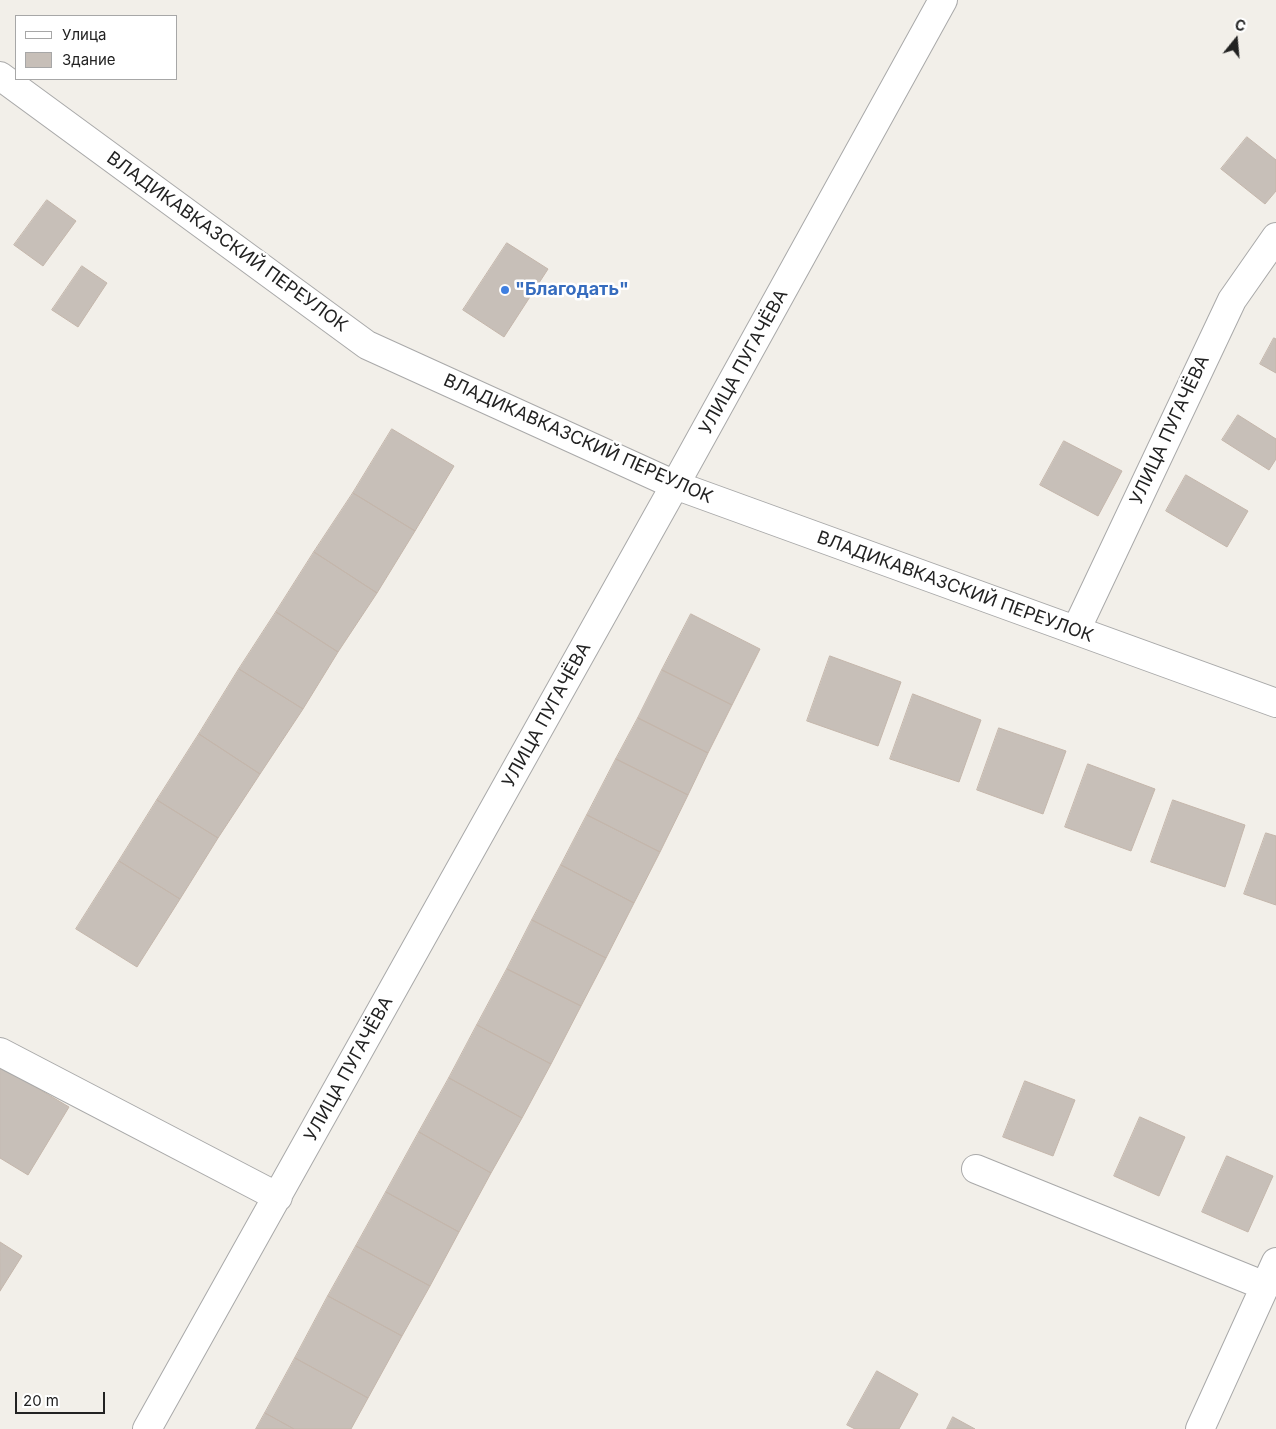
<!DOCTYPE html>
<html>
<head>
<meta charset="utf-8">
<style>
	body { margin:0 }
	#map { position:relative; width:1276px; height:1429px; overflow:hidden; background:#f2efe9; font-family:Inter,sans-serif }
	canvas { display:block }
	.legend { position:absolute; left:15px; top:15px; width:162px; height:65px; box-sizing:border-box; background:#fff; border:1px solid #a7a7a7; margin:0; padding:6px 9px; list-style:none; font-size:15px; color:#222 }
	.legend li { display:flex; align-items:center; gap:10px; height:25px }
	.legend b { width:25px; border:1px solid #a7a7a7 }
	.north { position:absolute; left:1211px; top:15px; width:50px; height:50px; -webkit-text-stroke:4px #fff; paint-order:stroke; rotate:17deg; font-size:14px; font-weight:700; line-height:20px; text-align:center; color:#222 }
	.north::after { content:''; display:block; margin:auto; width:18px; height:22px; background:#222; clip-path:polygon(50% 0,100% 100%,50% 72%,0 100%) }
	.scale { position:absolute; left:15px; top:1392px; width:90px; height:22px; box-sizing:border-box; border:2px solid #222; border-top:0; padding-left:6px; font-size:15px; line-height:18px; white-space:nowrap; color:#222; -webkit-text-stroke:4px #fff; paint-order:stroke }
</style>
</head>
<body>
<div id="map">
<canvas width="1276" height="1429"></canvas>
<ul class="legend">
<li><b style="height:6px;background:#fff"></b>Улица</li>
<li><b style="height:14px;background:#c7bfb8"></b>Здание</li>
</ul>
<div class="north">С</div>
<div class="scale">20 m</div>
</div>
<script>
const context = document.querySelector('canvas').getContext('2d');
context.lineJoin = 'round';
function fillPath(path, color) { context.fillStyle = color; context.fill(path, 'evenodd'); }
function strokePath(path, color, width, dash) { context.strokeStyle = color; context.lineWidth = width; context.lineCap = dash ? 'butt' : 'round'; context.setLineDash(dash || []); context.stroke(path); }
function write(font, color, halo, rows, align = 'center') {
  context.font = font + ' Inter,sans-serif'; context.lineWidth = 5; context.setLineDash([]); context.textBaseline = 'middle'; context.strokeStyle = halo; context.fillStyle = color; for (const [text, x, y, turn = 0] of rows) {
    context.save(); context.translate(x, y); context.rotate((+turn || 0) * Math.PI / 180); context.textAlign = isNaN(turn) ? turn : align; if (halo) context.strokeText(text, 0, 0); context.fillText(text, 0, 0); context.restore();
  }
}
const building = new Path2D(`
	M1247 137 1276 160V191L1265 204 1221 169Z
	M47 200 76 221 43 266 14 245Z
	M507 243 548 269 504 337 463 310Z
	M82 266 107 283 78 327 52 310Z
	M1274 338 1276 339V373L1260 364Z
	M1238 415 1276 439V459L1269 470 1222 440Z
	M392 429 454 466 415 531 353 493Z
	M1064 441 1122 471 1098 516 1040 485Z
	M1186 475 1248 511 1227 547 1166 511Z
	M353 493 415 531 377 593 314 552Z
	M314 552 377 593 338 652 276 612Z
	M276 612 338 652 303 709 239 669Z
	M691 614 760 649 732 705 662 670Z
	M830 656 901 682 878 746 807 721Z
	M239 669 303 709 260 774 199 734Z
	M662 670 732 705 708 753 638 718Z
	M913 694 981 720 959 782 890 759Z
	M638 718 708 753 688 795 616 759Z
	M999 728 1066 751 1043 814 977 790Z
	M199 734 260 774 218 838 157 800Z
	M616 759 688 795 660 852 587 815Z
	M1088 764 1155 789 1131 851 1065 827Z
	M157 800 218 838 180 899 119 861Z
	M1173 800 1245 825 1225 887 1151 862Z
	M587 815 660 852 634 903 561 865Z
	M1266 833 1276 836V905L1244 894Z
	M119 861 180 899 137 967 76 929Z
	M561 865 634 903 606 958 532 920Z
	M532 920 606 958 581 1006 507 969Z
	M507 969 581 1006 551 1064 477 1025Z
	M477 1025 551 1064 522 1118 449 1078Z
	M0 1066 69 1107 28 1175 0 1158Z
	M449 1078 522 1118 491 1173 419 1132Z
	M1025 1081 1075 1100 1053 1156 1003 1137Z
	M1140 1117 1185 1137 1159 1196 1114 1176Z
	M419 1132 491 1173 459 1232 386 1192Z
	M1227 1156 1273 1176 1248 1232 1202 1212Z
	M386 1192 459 1232 430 1286 356 1246Z
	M0 1242 22 1256 0 1291Z
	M356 1246 430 1286 402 1336 328 1296Z
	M328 1296 402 1336 368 1398 295 1358Z
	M295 1358 368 1398 351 1429H294L265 1413Z
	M877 1371 918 1394 899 1429H855L847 1425Z
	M265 1413 294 1429H256Z
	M953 1417 975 1429H947Z`);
fillPath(building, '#c7bfb8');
strokePath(building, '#c4b6ab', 1);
const minor = new Path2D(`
	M0 76 367 345 675 485 1276 703
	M1076 630 1232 300 1276 237
	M0 1052 278 1197
	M976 1169 1265 1286
	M147 1429 675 485 943 0
	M1200 1429 1276 1262`);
strokePath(minor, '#a9a9a9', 30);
strokePath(minor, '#fff', 28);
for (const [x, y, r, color] of [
	[505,290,5,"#3f7fe0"]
]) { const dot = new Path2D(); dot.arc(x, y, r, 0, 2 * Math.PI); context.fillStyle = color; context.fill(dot); strokePath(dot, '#fff', 2); }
write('18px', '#222', '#fff', [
	["ВЛАДИКАВКАЗСКИЙ ПЕРЕУЛОК",227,242,36],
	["УЛИЦА ПУГАЧЁВА",744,362,-61],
	["УЛИЦА ПУГАЧЁВА",1170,430,-65],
	["ВЛАДИКАВКАЗСКИЙ ПЕРЕУЛОК",578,439,24],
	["ВЛАДИКАВКАЗСКИЙ ПЕРЕУЛОК",955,587,20],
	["УЛИЦА ПУГАЧЁВА",547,715,-61],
	["УЛИЦА ПУГАЧЁВА",349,1069,-61]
]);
write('bold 18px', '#366cbe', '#fff', [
	["\"Благодать\"",515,290]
], 'left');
</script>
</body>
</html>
